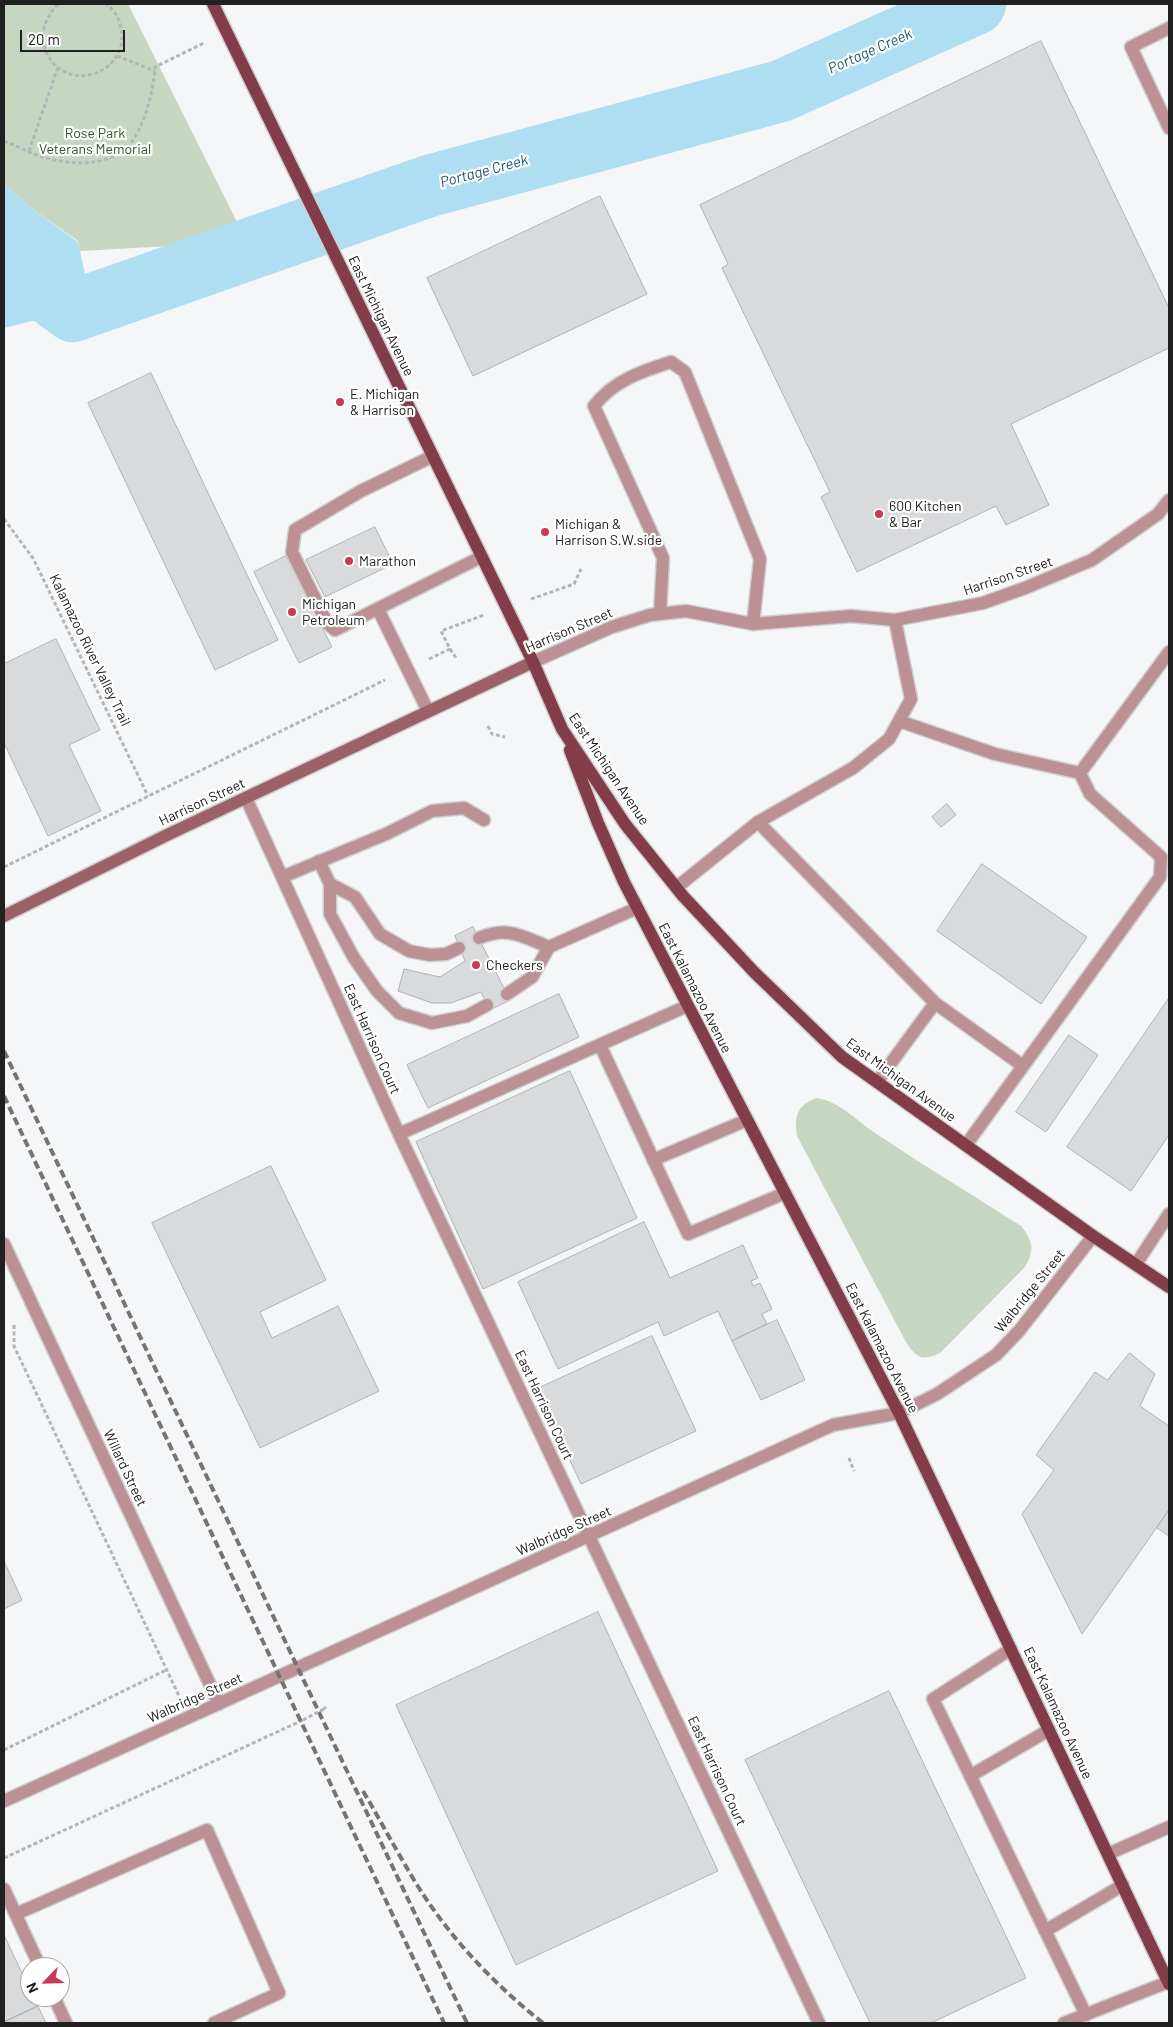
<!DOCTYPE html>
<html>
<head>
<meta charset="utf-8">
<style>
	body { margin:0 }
	#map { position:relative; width:1173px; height:2027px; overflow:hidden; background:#f5f6f8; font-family:Barlow,sans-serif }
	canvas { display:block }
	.frame { position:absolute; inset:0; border:5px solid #202021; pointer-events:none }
	.north { position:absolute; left:20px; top:1957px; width:50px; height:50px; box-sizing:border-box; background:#fff; border:1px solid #a6a6a6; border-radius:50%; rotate:246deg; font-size:14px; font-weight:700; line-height:20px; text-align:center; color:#202021 }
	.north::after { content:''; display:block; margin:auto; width:18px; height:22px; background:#ca3a57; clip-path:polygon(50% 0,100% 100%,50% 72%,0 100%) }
	.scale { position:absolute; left:20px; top:30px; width:105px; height:22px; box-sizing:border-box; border:2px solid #202021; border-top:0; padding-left:6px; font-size:15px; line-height:18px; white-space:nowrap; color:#202021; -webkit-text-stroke:4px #fff; paint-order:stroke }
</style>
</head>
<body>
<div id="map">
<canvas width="1173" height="2027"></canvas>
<div class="frame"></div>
<div class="north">N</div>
<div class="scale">20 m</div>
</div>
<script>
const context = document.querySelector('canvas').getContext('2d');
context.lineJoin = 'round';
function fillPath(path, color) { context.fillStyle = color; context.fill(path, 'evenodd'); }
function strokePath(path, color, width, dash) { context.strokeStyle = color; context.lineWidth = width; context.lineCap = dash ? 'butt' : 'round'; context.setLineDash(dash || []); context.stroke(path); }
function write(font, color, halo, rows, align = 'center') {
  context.font = font + ' Barlow,sans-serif'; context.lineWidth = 4.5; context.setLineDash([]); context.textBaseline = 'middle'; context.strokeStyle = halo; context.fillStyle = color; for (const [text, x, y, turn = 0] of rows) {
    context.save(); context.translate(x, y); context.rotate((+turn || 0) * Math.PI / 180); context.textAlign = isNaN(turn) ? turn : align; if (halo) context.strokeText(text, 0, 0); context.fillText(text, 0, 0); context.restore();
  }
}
fillPath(new Path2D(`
	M4 4H128L239 226 223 243 80 251 78 241 34 210 4 184Z
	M817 1098C840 1102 856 1120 875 1133 923 1165 973 1195 1021 1226 1033 1241 1035 1250 1025 1267L940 1353C923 1361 918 1359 907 1344L797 1136C794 1116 797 1105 817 1098Z`), '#c7d6c0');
fillPath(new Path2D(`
	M4 184 34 210 78 242 87 283 73 311 4 328Z`), '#afdef2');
strokePath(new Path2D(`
	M4 260 73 311 429 186 781 91 975 4`), '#afdef2', 62);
const building = new Path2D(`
	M1041 41 1169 308V348L1011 424 1049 505 1006 525 996 506 857 572 821 497 830 492 722 268 728 264 700 205Z
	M600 196 647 294 473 376 427 278Z
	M151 373 278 640 215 670 88 403Z
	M375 527 393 564 325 597 306 560Z
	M286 556 332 647 299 663 254 572Z
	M56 639 100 730 69 745 101 811 48 836 4 743V664Z
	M947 804 956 815 941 827 932 817Z
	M982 864 1087 937 1041 1004 937 931Z
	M473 927 510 1000 490 1010 481 992 451 1003H432L398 991 404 969 440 977 465 961 455 936Z
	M559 994 579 1037 428 1108 407 1065Z
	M1169 998V1135L1131 1191 1067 1147Z
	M1069 1035 1098 1055 1046 1132 1016 1112Z
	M570 1071 637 1218 483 1289 416 1142Z
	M271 1166 326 1280 260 1312 272 1338 338 1306 379 1391 260 1448 152 1223Z
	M644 1222 670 1278 743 1245 758 1278 751 1281 753 1286 760 1283 772 1309 762 1314 767 1324 732 1341 718 1311 664 1336 658 1322 558 1369 518 1282Z
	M777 1320 805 1380 761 1400 732 1341Z
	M652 1336 696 1431 581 1484 537 1389Z
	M1130 1353 1155 1374 1140 1406 1169 1426V1510L1082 1634 1022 1514 1054 1470 1036 1455 1095 1372 1107 1380Z
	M1169 1510V1536L1157 1528Z
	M4 1561 22 1600 4 1609Z
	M598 1612 718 1871 516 1965 396 1705Z
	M889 1691 1026 1978 931 2023H870L745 1760Z
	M4 1935 30 1990V1997H33L38 2006 4 2022Z
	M38 2006 46 2023H4V2022Z`);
fillPath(building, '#d9dadc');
strokePath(building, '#b0b1b3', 1);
const lane = new Path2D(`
	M1169 28 1131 47 1169 128
	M433 456 361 491 295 530 292 552 327 623 335 630 481 557
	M378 609 428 711
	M660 614 663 558 594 406C613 381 642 371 671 362L685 372 760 559 753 624
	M899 721 995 754 1080 773
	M246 798 399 1134 819 2023
	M758 822 853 768 889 739 911 699 895 620
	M319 861 330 884 355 897 380 934 409 951 430 955 446 954 459 948
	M282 877 386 834 432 811 464 808 484 820
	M330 884V914L354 958 377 991 399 1013 432 1023 467 1016 487 1005
	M677 887 758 822 935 1003 1023 1066
	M479 938C509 926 521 936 549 947
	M507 994 532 977 549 947 637 908
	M600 1045 688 1234 785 1193
	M877 1082 935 1003
	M399 1134 687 1006
	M966 1145 1160 877 1161 857 1090 794 1080 773 1169 652
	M653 1160 747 1120
	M1136 1264 1169 1214
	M1011 1649 933 1699 1086 2015
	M970 1776 1049 1730
	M1108 1854 1169 1827
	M4 1889 40 1967
	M16 1914 207 1830 279 1993 214 2023
	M1045 1931 1123 1885
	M54 1997 66 2023
	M1064 2023 1168 1982`);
const street = new Path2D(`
	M533 662 612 627 650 615 686 611 753 624 851 616 895 620 983 603 1025 588 1092 560 1158 514 1169 500
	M4 1244 219 1704
	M4 1801 833 1425 899 1413 937 1394 996 1355 1019 1331 1093 1236`);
const secondary = new Path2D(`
	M4 916 167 835 533 662`);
const primary = new Path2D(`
	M213 4 533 662 562 729 625 824 683 896 754 972 842 1057 1093 1236 1169 1287
	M570 750 598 823 624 882 899 1413 1169 1984`);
strokePath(lane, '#cfcfd1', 15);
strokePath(street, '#cfcfd1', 15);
strokePath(secondary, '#cfcfd1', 15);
strokePath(primary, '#cfcfd1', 15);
strokePath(new Path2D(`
	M58 4C19 43 64 97 107 67 116 60 122 48 122 37 122 24 117 12 106 4
	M117 56 155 71
	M4 141C17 146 30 153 43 157 70 165 102 167 125 149 143 135 154 89 155 67L204 43
	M29 151 58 67
	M4 519 33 558 148 796
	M531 599 574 584 581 569
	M450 649 456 658
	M429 659 450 649 441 631 484 615
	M488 726 492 734 505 737
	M4 867 385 680
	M14 1325V1346L179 1696
	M849 1458 854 1471
	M324 1709 326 1707
	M4 1750 166 1670
	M4 1858 303 1720`), '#b4b5b7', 3, [4, 2.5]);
strokePath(lane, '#bc9196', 12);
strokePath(street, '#bc9196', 12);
strokePath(secondary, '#9c6068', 12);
strokePath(primary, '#833c49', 12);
strokePath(new Path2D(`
	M4 1051 467 2023
	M4 1096 444 2023
	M363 1791C382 1823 399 1856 419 1888 451 1939 496 1986 543 2023`), '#747475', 4, [8, 4]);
strokePath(new Path2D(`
	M303 1720 324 1709`), '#b4b5b7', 3, [4, 2.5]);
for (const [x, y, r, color] of [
	[340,402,5,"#ca3a57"],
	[879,514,5,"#ca3a57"],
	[545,532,5,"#ca3a57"],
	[349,561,5,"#ca3a57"],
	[292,612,5,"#ca3a57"],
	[476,965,5,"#ca3a57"]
]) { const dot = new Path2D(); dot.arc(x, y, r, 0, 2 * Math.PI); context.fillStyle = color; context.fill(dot); strokePath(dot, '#fff', 2); }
write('14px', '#325321', '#fff', [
	["Rose Park",95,133],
	["Veterans Memorial",95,149]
]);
write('14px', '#202021', '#fff', [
	["East Michigan Avenue",381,316,64],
	["Harrison Street",1008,576,-19],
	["Harrison Street",569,630,-23],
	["Kalamazoo River Valley Trail",90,650,64],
	["East Michigan Avenue",609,769,56],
	["Harrison Street",202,802,-25],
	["East Kalamazoo Avenue",695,988,63],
	["East Harrison Court",372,1039,66],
	["East Michigan Avenue",901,1080,36],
	["Walbridge Street",1030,1291,-51],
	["East Kalamazoo Avenue",882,1348,63],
	["East Harrison Court",544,1405,65],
	["Willard Street",125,1468,65],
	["Walbridge Street",564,1531,-24],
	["Walbridge Street",195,1698,-24],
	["East Kalamazoo Avenue",1058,1713,65],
	["East Harrison Court",717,1771,65]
]);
write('14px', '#202021', '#fff', [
	["E. Michigan",350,394],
	["& Harrison",350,410],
	["600 Kitchen",889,506],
	["& Bar",889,522],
	["Michigan &",555,524],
	["Harrison S.W.side",555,540],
	["Marathon",359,561],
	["Michigan",302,604],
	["Petroleum",302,620],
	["Checkers",486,965]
], 'left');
write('italic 15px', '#195569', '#fff', [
	["Portage Creek",870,51,-24],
	["Portage Creek",484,171,-15]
]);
</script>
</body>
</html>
